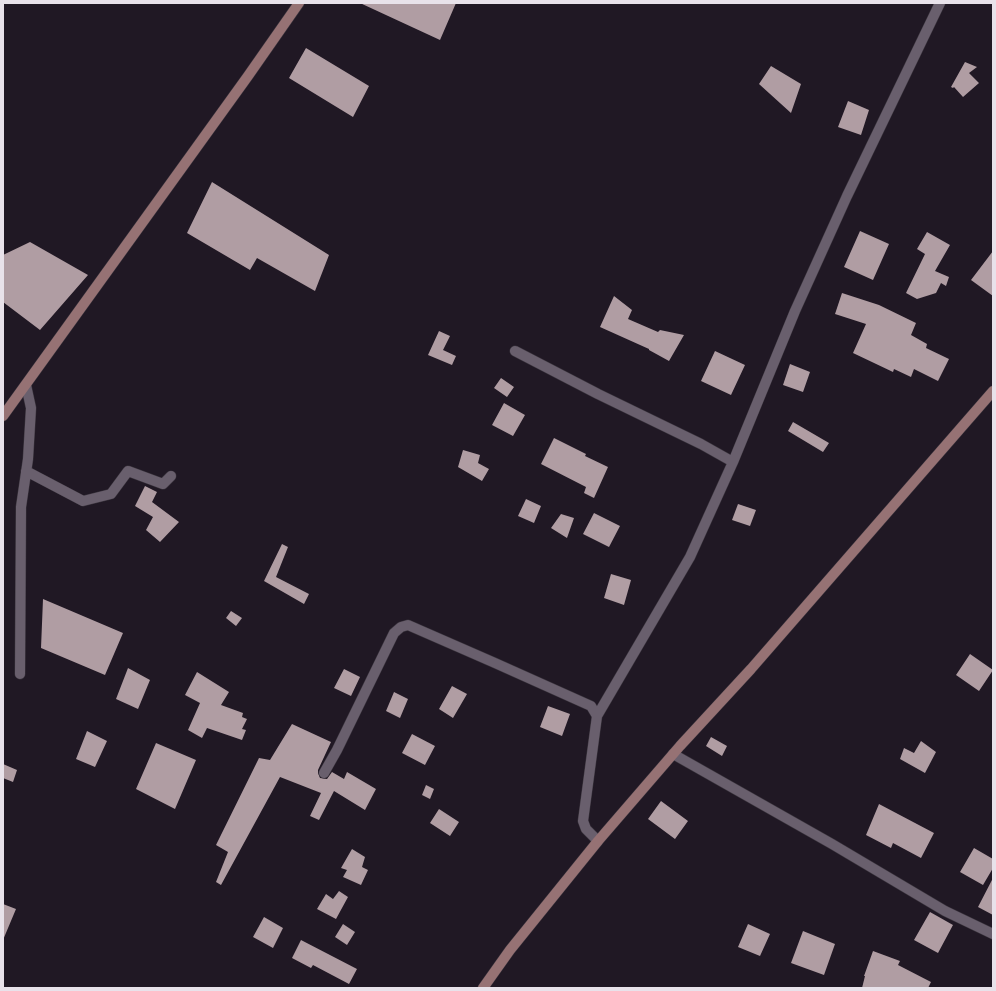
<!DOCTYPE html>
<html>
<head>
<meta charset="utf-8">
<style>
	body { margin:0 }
	#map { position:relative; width:996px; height:991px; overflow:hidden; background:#201824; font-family:"Asap Condensed",sans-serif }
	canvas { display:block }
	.frame { position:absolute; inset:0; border:4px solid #e8e2ea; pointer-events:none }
</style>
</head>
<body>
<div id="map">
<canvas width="996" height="991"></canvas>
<div class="frame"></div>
</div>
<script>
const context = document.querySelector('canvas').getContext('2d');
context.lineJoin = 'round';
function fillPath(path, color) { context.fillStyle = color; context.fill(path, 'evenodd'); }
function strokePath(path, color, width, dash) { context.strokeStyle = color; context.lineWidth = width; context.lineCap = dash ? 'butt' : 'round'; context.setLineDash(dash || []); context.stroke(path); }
fillPath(new Path2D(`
	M360 3H456L440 40Z
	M306 48 369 86 353 117 289 78Z
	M965 62 977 67 969 73 979 83 963 97 954 87 953 88 951 87Z
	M771 66 801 84 791 113 759 84Z
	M848 101 869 110 861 135 838 127Z
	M212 182 329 255 315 291 257 258 250 270 187 233Z
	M860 231 889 244 873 280 844 267Z
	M927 232 950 245 935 271 949 277 946 286 941 283 936 293 917 299 906 293 925 254 917 249Z
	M30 242 88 275 40 330 3 302V255Z
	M993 251V296L971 280Z
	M842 293 879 305 916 323 911 335 927 344 926 348 949 359 938 381 914 369 911 377 894 369 893 372 853 353 866 324 835 314Z
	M614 296 632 310 628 319 658 332 660 330 684 335 669 361 649 350V349L600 327Z
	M439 331 450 336 443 350 456 356 452 365 428 355Z
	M715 351 745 365 731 395 701 381Z
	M790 364 810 372 803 392 783 385Z
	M501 378 514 387 507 397 494 388Z
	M504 403 525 415 513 436 492 425Z
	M793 422 829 443 823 452 788 431Z
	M554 438 586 454 585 456 608 467 594 498 584 493 586 487 541 464Z
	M463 450 480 455 478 463 489 469 482 481 458 467Z
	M145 486 157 492 152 502 179 522 160 542 146 530 153 517 135 506Z
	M526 499 541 506 534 523 518 516Z
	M738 504 756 510 750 526 732 520Z
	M594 513 620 526 609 547 583 534Z
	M561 514 574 518 567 538 551 528Z
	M282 544 288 547 276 577 309 594 304 604 264 581Z
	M611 574 631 580 624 605 604 598Z
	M43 599 123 633 105 675 41 648Z
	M231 611 242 618 236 626 226 618Z
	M970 654 993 670 979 691 956 675Z
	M128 668 150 680 138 709 116 699Z
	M344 669 360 677 351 696 334 688Z
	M197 672 229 692 221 705 243 713 242 717 247 719 242 729 246 730 242 740 207 728 202 738 188 730 200 703 185 695Z
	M452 686 467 694 453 718 439 709Z
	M394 692 408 699 400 718 386 711Z
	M548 706 570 714 562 736 540 727Z
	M292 724 331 742 318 770V773L320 778 327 779 332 772 344 779 347 772 376 789 365 810 334 791 319 820 310 816 321 793 280 777 221 885 216 882 228 852 216 845 259 758 270 760Z
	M87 731 107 741 95 767 76 759Z
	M412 734 435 746 425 765 402 753Z
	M711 737 727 746 722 756 706 746Z
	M921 741 936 752 925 773 900 759 904 748 914 753Z
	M156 743 196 760 175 809 136 789Z
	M3 764 17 770 13 782 3 778Z
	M426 785 434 789 430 799 422 795Z
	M661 801 688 821 675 839 648 819Z
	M879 804 934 833 921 858 893 843 891 848 866 835Z
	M439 809 459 822 450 836 430 823Z
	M974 848 993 859V868L983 885 960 872Z
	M352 849 365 857 362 867 368 870 361 885 343 877 347 870 341 868Z
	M993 878V915L978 907Z
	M339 891 348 897 336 919 317 909 326 894 333 899Z
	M3 904 16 909 3 940Z
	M930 912 953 925 938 953 914 940Z
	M264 917 283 928 273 948 253 937Z
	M343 924 355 932 347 945 335 937Z
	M748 924 770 934 760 956 738 947Z
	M803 931 835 944 824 975 791 963Z
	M301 940 357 969 349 984 313 965 311 968 292 958Z
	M873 951 900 961 898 965 931 982 928 988H862L865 976H864Z`), '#b09da3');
const street = new Path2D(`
	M515 351 598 394 701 444 733 462
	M26 471 83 501 111 494 128 471 163 484 171 476
	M20 674 21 507 28 459 31 408 26 385
	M673 754 832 844 945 911 993 934
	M324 773 337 750 394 633 401 627 408 625 495 663 591 706 597 716
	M598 841 586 829 583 821 597 716 690 557 733 462 795 311 847 196 940 3`);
const secondary = new Path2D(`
	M3 416 248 76 299 3
	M483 988 510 950 598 841 680 746 751 669 993 391`);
strokePath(street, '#3b353e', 11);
strokePath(secondary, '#3b353e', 11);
strokePath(street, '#695f6d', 10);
strokePath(secondary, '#967274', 10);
</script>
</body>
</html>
